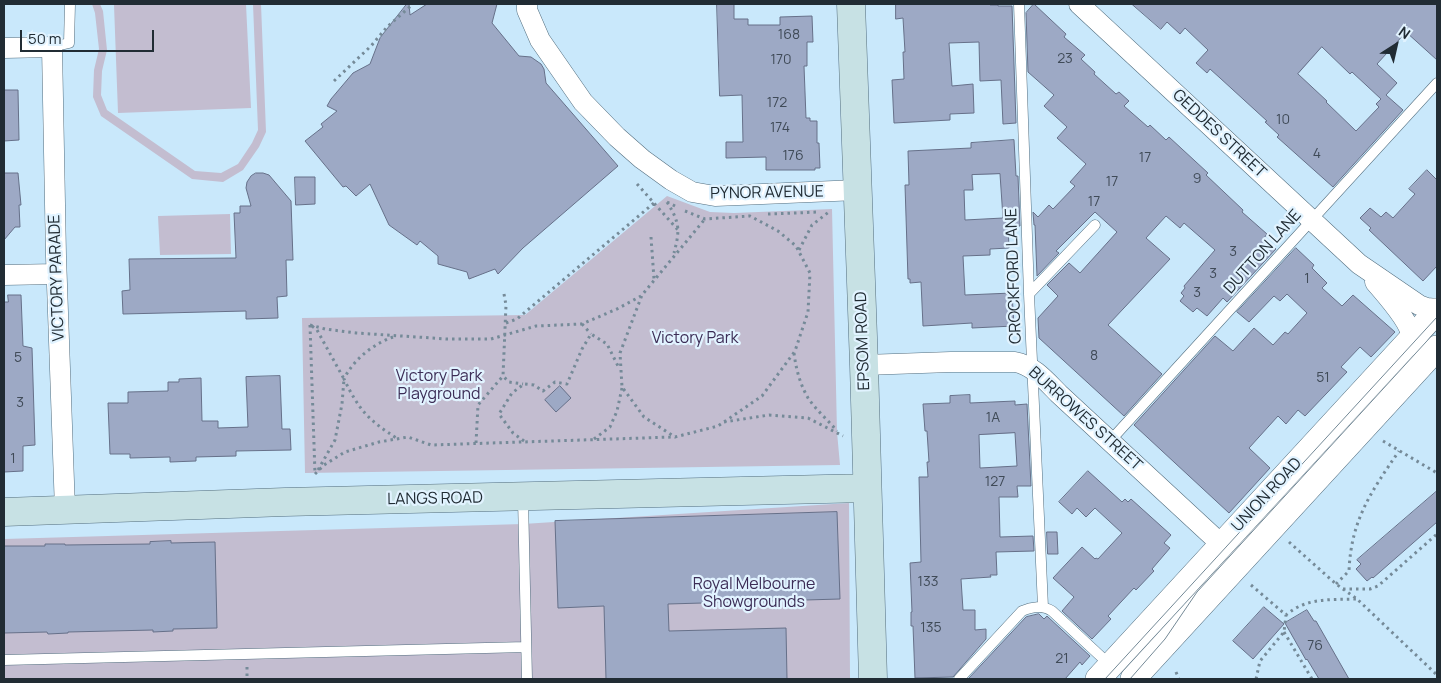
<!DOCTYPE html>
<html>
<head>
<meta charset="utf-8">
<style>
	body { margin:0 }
	#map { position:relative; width:1441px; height:683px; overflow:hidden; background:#c9e8fb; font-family:Manrope,sans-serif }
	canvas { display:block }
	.frame { position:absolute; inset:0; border:5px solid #212c34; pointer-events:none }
	.north { position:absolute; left:1371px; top:20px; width:50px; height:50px; -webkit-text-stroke:4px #e1f3ff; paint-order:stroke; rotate:35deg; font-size:14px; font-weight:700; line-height:20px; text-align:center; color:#212c34 }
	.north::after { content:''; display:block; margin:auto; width:18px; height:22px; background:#212c34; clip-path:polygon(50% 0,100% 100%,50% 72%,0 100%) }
	.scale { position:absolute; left:20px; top:30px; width:134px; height:22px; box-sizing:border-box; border:2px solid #212c34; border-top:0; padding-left:6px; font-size:15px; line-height:18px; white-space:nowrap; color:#212c34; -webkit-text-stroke:4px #e1f3ff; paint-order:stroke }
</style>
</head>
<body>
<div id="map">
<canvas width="1441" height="683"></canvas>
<div class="frame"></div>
<div class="north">N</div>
<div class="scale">50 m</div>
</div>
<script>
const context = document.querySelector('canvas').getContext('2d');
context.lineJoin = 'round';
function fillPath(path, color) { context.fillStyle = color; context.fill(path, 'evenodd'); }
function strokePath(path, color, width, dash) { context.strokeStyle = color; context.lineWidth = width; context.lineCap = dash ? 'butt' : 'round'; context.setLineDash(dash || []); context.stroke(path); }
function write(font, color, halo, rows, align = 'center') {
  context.font = font + ' Manrope,sans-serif'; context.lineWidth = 4.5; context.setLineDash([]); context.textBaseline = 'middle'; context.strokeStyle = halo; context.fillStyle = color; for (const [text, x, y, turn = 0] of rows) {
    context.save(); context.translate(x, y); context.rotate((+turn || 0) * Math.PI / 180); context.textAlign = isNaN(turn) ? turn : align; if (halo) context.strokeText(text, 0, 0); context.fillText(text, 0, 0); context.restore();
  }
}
fillPath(new Path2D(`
	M92 4H100L103 11 107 50 102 71 101 95 107 110 195 171 221 173 238 164 252 143 258 130 253 4H261L266 132 259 147 243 170 223 182 192 179 101 116 93 97 94 70 99 49 95 13Z
	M158 4H246L251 108 118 113 114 5Z
	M667 196 710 212 734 213 832 209 837 432 840 465 305 473 302 318 525 315Z
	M230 214 231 254 160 255 158 216Z
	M849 503 850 679H4V539L523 524Z`), '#c3bdd0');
const building = new Path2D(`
	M407 4H409L410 15 427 4H497L492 23 519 56 531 57 541 64 544 69 546 83 618 166 523 248 498 274 495 269 469 279 467 272 438 264V256L420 241 417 245 389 225 370 184 356 196 346 186 343 187 305 141 323 127 321 124 337 111 327 106 331 99 353 73 370 64 380 38Z
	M717 4H734V19H748V25H780V17L812 16 813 42H807V66H804L806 118H810V121H817V143H819L820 168H815V170H766V157L726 158V142H743L742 95 720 96Z
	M896 4H990V5H998V6H1012L1016 123 1003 124 1001 80 980 81 979 42 949 43 952 86 973 84 974 113 950 114V120L894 123 892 80 904 79 903 52H905L903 18 896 19Z
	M1034 4 1066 34 1064 37 1085 55 1081 59 1095 72 1094 74 1116 94 1119 92 1129 101 1124 106 1148 127 1150 125 1166 140 1169 137 1208 173 1206 175 1243 210 1242 212 1267 234 1264 238 1276 249 1227 302 1223 298 1207 316 1197 308 1193 312 1180 301 1184 296 1181 293 1185 288 1184 286 1215 250 1184 223 1180 228 1166 216 1146 238 1170 259 1108 325 1162 374 1124 416 1039 338 1038 318 1058 296 1047 285 1069 263 1080 273 1117 232 1095 212 1056 251 1059 253 1037 276 1035 225H1034L1033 212 1038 217 1049 205 1053 209 1075 186 1070 182 1086 164 1057 138 1067 127 1044 106 1054 95 1028 72 1026 13Z
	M1132 4H1437V60L1406 32 1377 64 1397 83 1386 95 1403 110 1333 187 1277 137 1279 135 1265 122 1267 121 1220 78 1210 69 1207 73 1196 63 1208 50 1185 28 1180 34 1167 22 1161 29ZM1322 47 1350 74 1352 72 1381 99 1376 104 1379 107 1356 131 1326 102 1327 101 1298 74Z
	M4 90H18L19 140 4 141Z
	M1014 140 1016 176H1018L1020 226H1008L1009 248 990 249V255L963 256 965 295 1012 293 1014 326 972 328V323L923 326 921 282 910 283V279H908L905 185H909L908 151 971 148V143ZM1000 174 1003 218 965 220 964 190H973L972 175Z
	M1427 170 1437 180V266L1423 281 1369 230 1371 228 1360 218 1370 208 1381 217 1386 212 1393 218 1415 194 1409 189Z
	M4 173H18L21 205H19L20 227H15L4 240Z
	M256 173H263L269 175 291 201 293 260H286L287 296 277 297 278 318 246 319V311L123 314 122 291 130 290 129 259 236 258 234 213H240V206H251L246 188 247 182 251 176Z
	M295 177H315V204L296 205Z
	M1296 248 1314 265 1312 268 1327 283 1322 288 1342 306 1353 295 1395 332 1371 357 1360 347 1341 367 1347 372 1305 416 1298 410 1286 424 1278 416 1249 448 1270 468 1229 513 1134 425 1215 336 1233 351 1254 328 1273 345 1285 332 1288 334 1307 313 1287 294 1280 301 1274 296 1249 322 1237 312Z
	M8 295H21L23 346 32 348 35 445 23 446V471L4 472V302H8Z
	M280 376 282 429H290L291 450 236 451V456L196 457V461L170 462V457L130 458V454H110L108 403H128V392L168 391V382H179V379L201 378 202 421H218V428L248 427 246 377Z
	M560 386 571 398 556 412 545 400Z
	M970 395V403L1015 401V405L1027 404 1031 486H1017L1018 497H999L1000 537 1033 536 1034 551 996 552 997 575H990L991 577 961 579 963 610H975V630L986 629V639L953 677 915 678 913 626H911V612H912L910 563 921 562 919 477H928L927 462H929L927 431H925L923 404 950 403V396ZM1015 433 1017 466 980 468 979 435Z
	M1088 471 1122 502 1125 499 1128 502 1131 499 1171 535 1164 543 1170 548 1152 569 1154 571 1136 590 1134 588 1108 616 1111 619 1092 639 1062 611 1074 597 1053 578 1082 547 1095 559 1096 558 1098 559 1122 533 1095 508 1086 517 1077 508 1072 514 1059 502Z
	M1437 491V522L1373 578 1372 577 1367 581 1356 569 1361 564 1357 560Z
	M837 512 840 599 668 604 669 631 786 628 787 679H606L604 606 558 608 555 521Z
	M1047 532H1057L1058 554H1048Z
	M171 541V543L215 542 217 628 173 629V631L153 632V630L68 632V633L48 634 47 632 4 633V546H45V544H65V545L150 544V542Z
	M1264 607 1284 624 1253 659 1233 641Z
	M1307 610 1314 621H1316L1349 679H1319L1307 659 1306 660 1285 623Z
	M1039 614 1044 619 1047 616 1048 617 1090 656 1082 665 1080 662 1065 679H968L1026 617Z`);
fillPath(building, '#9da9c5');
strokePath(building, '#667089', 1);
const service = new Path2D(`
	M1019 4 1029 294 1043 607
	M52 47 69 43 70 4
	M1029 294 1095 225
	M1110 441 1437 83
	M523 498 527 679
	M4 660 526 647
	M959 679 1022 611C1031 607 1043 605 1052 611L1110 665`);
const minor = new Path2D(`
	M527 4V10L540 40 583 102 617 137 642 159 671 180 692 192 715 196 858 190
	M1079 4 1359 264 1419 305 1427 308 1437 309
	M4 48 52 47 56 256 65 510
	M4 275 56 274
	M1375 282C1385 294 1413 324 1411 339L1420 347
	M864 365 951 362H1015C1033 365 1047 382 1059 394L1221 544`);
const tertiary = new Path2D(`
	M1098 679 1437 311
	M1133 679 1437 348`);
const secondary = new Path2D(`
	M851 4 864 365 873 679
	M4 512 285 502 867 488`);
strokePath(service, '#536e7f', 11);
strokePath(minor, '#536e7f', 21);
strokePath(tertiary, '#536e7f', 26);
strokePath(secondary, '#536e7f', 29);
strokePath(new Path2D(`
	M334 81 371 46 387 27 413 4
	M637 184 678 230
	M667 202 677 207
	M667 202C680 223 680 230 674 253
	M685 211 705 219 750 216 778 231 796 246 810 273 808 312 795 351 762 396 718 426 675 437 644 417 622 387 620 353 642 295 705 219
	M768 214 819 212
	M651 237 654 279
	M799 250 812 225 830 211
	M504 294 506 305 503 376 509 382 523 384
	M506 323 517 319 654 203
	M582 324 591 334
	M310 325 325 329 356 333 447 339H491L536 326 582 324 617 309 641 296
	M310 325 315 474
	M312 326 317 330 344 379 342 404 335 440 318 470
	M393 337C373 344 353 360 344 379 359 410 368 420 398 439
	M794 353C796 369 800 384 808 398 816 410 828 420 837 431
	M724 422 769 415 808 418 843 436
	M594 439 610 427 617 411 622 388
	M524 441 513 433 499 414 512 393 524 384 534 385 543 391 555 382 567 384 582 349 591 334 607 344 619 368
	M1383 441 1437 473
	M476 443 478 405 503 376
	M315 474 324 465 345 452 379 442 408 437 431 445 673 437
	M1289 542 1336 584 1357 599 1437 675
	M1336 584 1349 571C1351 520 1371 492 1399 451
	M1251 585 1286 615C1307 597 1331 600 1357 599
	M1343 589H1370L1378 586 1437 534
	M1284 632 1312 679
	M247 667V679
	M1176 672 1179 679
	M1256 679 1260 661 1284 632 1286 615`), '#758a98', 3, [2.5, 4]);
strokePath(service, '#fff', 10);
strokePath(minor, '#fff', 20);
strokePath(tertiary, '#fff', 25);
strokePath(secondary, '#c7e1e4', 28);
strokePath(new Path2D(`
	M1105 679 1437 317
	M1130 679 1165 639 1197 592 1437 330`), '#758a97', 1);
write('14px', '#404b58', null, [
	["168",789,35],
	["23",1065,59],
	["170",781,60],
	["172",777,103],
	["10",1283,120],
	["174",780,128],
	["4",1317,154],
	["176",793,156],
	["17",1145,158],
	["9",1197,179],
	["17",1112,182],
	["17",1094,202],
	["3",1233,252],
	["3",1213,274],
	["1",1307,279],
	["3",1197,293],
	["8",1094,356],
	["5",18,358],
	["51",1323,378],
	["3",20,403],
	["1A",993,418],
	["1",13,459],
	["127",995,482],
	["133",928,582],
	["135",931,628],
	["76",1315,646],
	["21",1062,659]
]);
write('16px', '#212c34', '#e1f3ff', [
	["GEDDES STREET",1219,134,43],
	["PYNOR AVENUE",767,193,-1],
	["DUTTON LANE",1263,252,-48],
	["CROCKFORD LANE",1014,276,-92],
	["VICTORY PARADE",57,278,-92],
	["EPSOM ROAD",863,341,-92],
	["BURROWES STREET",1085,419,42],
	["UNION ROAD",1267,495,-47],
	["LANGS ROAD",435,499,-1]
]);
write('16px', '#3c2d56', '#e1f3ff', [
	["Victory Park",695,339],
	["Victory Park",439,377],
	["Playground",439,395],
	["Royal Melbourne",754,585],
	["Showgrounds",754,603]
]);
</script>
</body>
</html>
